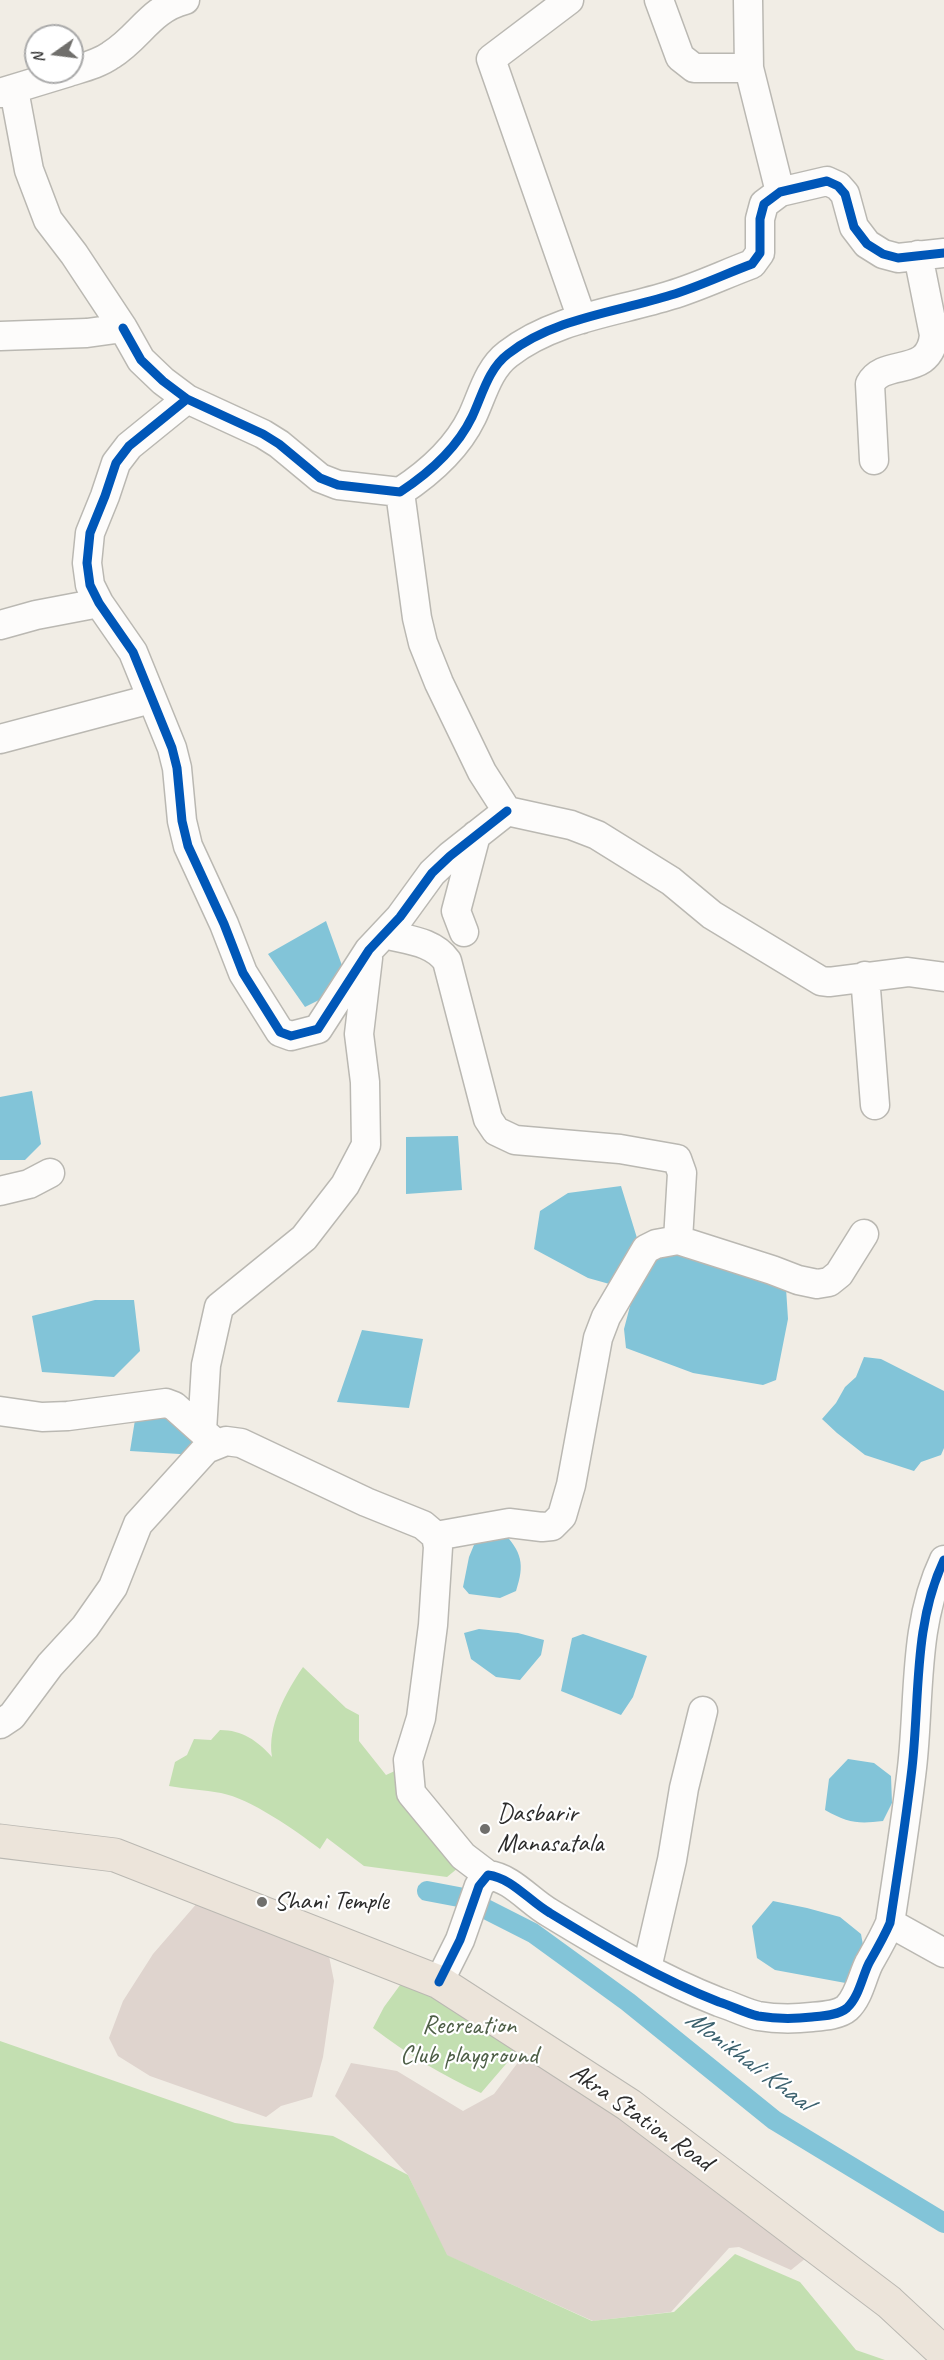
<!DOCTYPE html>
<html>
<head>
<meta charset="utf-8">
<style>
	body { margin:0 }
	#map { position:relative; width:944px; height:2360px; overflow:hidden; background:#f1ede5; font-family:Caveat,sans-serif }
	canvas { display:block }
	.north { position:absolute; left:24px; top:24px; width:60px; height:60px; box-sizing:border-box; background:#fff; border:2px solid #aaa; border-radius:50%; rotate:256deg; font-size:16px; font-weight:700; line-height:24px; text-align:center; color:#2b2b2b }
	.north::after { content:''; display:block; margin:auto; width:21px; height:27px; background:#706f6c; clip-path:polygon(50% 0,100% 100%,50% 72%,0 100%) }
</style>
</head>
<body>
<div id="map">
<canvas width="944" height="2360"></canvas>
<div class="north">N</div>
</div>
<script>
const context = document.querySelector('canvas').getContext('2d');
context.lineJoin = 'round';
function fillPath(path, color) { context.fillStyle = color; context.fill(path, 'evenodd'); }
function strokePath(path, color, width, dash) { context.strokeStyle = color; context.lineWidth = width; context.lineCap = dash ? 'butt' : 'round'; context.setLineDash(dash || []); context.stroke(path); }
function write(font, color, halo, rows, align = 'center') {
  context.font = font + ' Caveat,sans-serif'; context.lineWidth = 4.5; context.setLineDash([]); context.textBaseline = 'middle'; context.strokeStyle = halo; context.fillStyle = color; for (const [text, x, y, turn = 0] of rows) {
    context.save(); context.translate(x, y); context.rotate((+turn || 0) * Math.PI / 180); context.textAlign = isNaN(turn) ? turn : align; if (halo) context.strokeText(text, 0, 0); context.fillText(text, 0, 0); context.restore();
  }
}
fillPath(new Path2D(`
	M205 1894 329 1956 334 1981 323 2057 312 2097 281 2106 266 2117 150 2076 118 2056 109 2038 123 2001 153 1954Z
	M535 2040 821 2246 791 2270 739 2247 729 2248 671 2312 593 2321 446 2255 408 2175 335 2096 351 2063 397 2071 463 2111 494 2094Z`), '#dfd4ce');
fillPath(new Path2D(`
	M303 1667 346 1708 359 1715V1741L386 1775 397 1770 458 1868 447 1877 364 1866 327 1838 320 1849C295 1830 251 1799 221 1793 204 1790 186 1789 169 1786L175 1762 187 1755 194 1739 211 1740 220 1730C242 1730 258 1741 272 1757 267 1726 286 1692 303 1667Z
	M403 1981 529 2028 512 2057 481 2093C443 2076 407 2054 373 2028L384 2007Z
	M0 2041 235 2123 333 2136 408 2175 447 2255 592 2321 674 2312 735 2254 800 2282 856 2350 885 2360H0Z`), '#c3dfb1');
fillPath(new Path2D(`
	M326 921 349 985 305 1007 268 954Z
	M32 1091 41 1144 25 1160H0V1097Z
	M458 1136 462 1190 406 1194V1137Z
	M621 1186 637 1238 626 1275 613 1285 588 1278 534 1249 540 1211 568 1193Z
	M683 1245 786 1288 788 1319 776 1380 763 1385 693 1373 626 1348 624 1329 635 1287 653 1249Z
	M95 1300H134L140 1351 114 1377 42 1372 32 1316Z
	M362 1330 423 1339 409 1408 337 1402Z
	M864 1357 881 1359 944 1391V1448L941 1455 921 1462 914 1471 865 1455 837 1433 822 1419 836 1403 845 1387 856 1377Z
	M139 1395 205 1419 196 1455 130 1451Z
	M502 1531C522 1552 525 1564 516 1591L500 1598 469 1594 463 1587 469 1557 476 1540Z
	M479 1629 518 1633 544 1640 541 1655 520 1680 496 1677 471 1659 464 1633Z
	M583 1634 647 1656 633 1697 621 1715 561 1691 572 1638Z
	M848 1759 874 1763 891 1776 892 1803 883 1821C858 1824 848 1823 825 1810L829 1779Z
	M773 1901 807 1908 840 1917 861 1934 865 1956 851 1984 775 1970 757 1958 752 1926Z`), '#82c4d8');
strokePath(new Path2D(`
	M427 1891 464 1898 533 1933 628 2002 774 2120 944 2223`), '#82c4d8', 20);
const minor = new Path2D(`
	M569 0 491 59 582 319
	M659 0 680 57 694 68H749
	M748 0 749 68 780 192
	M72 71C85 67 100 63 111 55 140 37 150 9 185 0
	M0 93 69 72
	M123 328 141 360 163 381 187 399 263 434 279 444 320 478 338 485 400 492C429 473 457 448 472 417 482 396 488 369 508 354 554 318 617 312 671 295 698 287 725 274 752 264L760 253V219L764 204 780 192 827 181 838 186 845 194 854 227 867 244 883 254 898 258 944 253
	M0 336 87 333 123 328 74 254 48 220 29 170 14 90
	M187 399 129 446 116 463 105 496 90 533 87 563 90 585 99 603 133 652 172 748 177 768 182 821 188 846 224 924 243 973 280 1032 291 1036 318 1029 369 950 400 917 432 873 450 856 507 811
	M874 460 870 384C884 357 930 379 934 335L918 255
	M400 492 417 618 423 643 439 683 482 772 507 811 571 825 597 835 671 881 712 915 821 981 829 982 908 972 944 977
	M0 625 36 615 99 603
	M0 739 151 699
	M464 932 456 911 476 835
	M384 934C407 940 433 941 447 961L488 1119 496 1131 515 1140 620 1149 677 1159 682 1173 678 1240
	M865 976 875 1105
	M0 1191 29 1184 50 1173
	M0 1411 42 1417 68 1416 166 1403 174 1406 212 1440
	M202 1431 206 1365 219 1307 304 1238 345 1185 366 1145 365 1082 359 1034 368 958
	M436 1536 509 1523 542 1527 552 1526 562 1516 571 1485 598 1338 606 1317 646 1249 656 1244 678 1240 772 1270 798 1280 817 1284 829 1282 839 1274 864 1234
	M0 1724 12 1716 50 1665 85 1627 113 1587 138 1524 206 1449 226 1441 241 1443 366 1502 423 1525 436 1536 438 1547 433 1625 421 1718 408 1760 411 1793 463 1856 488 1875
	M890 1923 944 1953
	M647 1968 672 1860 684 1788 703 1711
	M439 1982 460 1940 479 1886 488 1875C512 1878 529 1901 550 1913 604 1946 660 1979 719 2002 732 2006 745 2013 758 2016 776 2019 794 2019 812 2017 823 2016 839 2015 847 2008 859 1997 862 1977 869 1963 877 1949 884 1937 890 1923 898 1871 906 1820 912 1768 920 1698 913 1625 944 1560`);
const major = new Path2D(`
	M0 1841 115 1855 439 1982 629 2105 889 2302 944 2353`);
strokePath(minor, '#bab8b2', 31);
strokePath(major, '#bab8b2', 35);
strokePath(minor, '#fdfcfb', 28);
strokePath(major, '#ece4da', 33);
strokePath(new Path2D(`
	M123 328 141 360 163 381 187 399 263 434 279 444 320 478 338 485 400 492C429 473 457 448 472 417 482 396 488 369 508 354 554 318 617 312 671 295 698 287 725 274 752 264L760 253V219L764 204 780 192 827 181 838 186 845 194 854 227 867 244 883 254 898 258 944 253
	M187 399 129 446 116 463 105 496 90 533 87 563 90 585 99 603 133 652 172 748 177 768 182 821 188 846 224 924 243 973 280 1032 291 1036 318 1029 369 950 400 917 432 873 450 856 507 811
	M439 1982 460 1940 479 1886 488 1875C512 1878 529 1901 550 1913 604 1946 660 1979 719 2002 732 2006 745 2013 758 2016 776 2019 794 2019 812 2017 823 2016 839 2015 847 2008 859 1997 862 1977 869 1963 877 1949 884 1937 890 1923 898 1871 906 1820 912 1768 920 1698 913 1625 944 1560`), '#0057b8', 9);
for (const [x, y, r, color] of [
	[485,1829,6,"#706f6c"],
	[262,1902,6,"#706f6c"]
]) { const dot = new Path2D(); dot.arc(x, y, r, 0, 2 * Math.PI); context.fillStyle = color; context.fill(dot); strokePath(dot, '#fff', 2); }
write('26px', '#2b2b2b', '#fff', [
	["Dasbarir",497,1814],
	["Manasatala",497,1844],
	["Shani Temple",274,1902]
], 'left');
write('26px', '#4d5e46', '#fff', [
	["Recreation",469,2026],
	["Club playground",469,2056]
]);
write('26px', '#2b2b2b', '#fff', [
	["Akra Station Road",641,2118,35]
]);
write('italic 27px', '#3b616e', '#fff', [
	["Monikhali Khaal",748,2061,37]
]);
</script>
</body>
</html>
